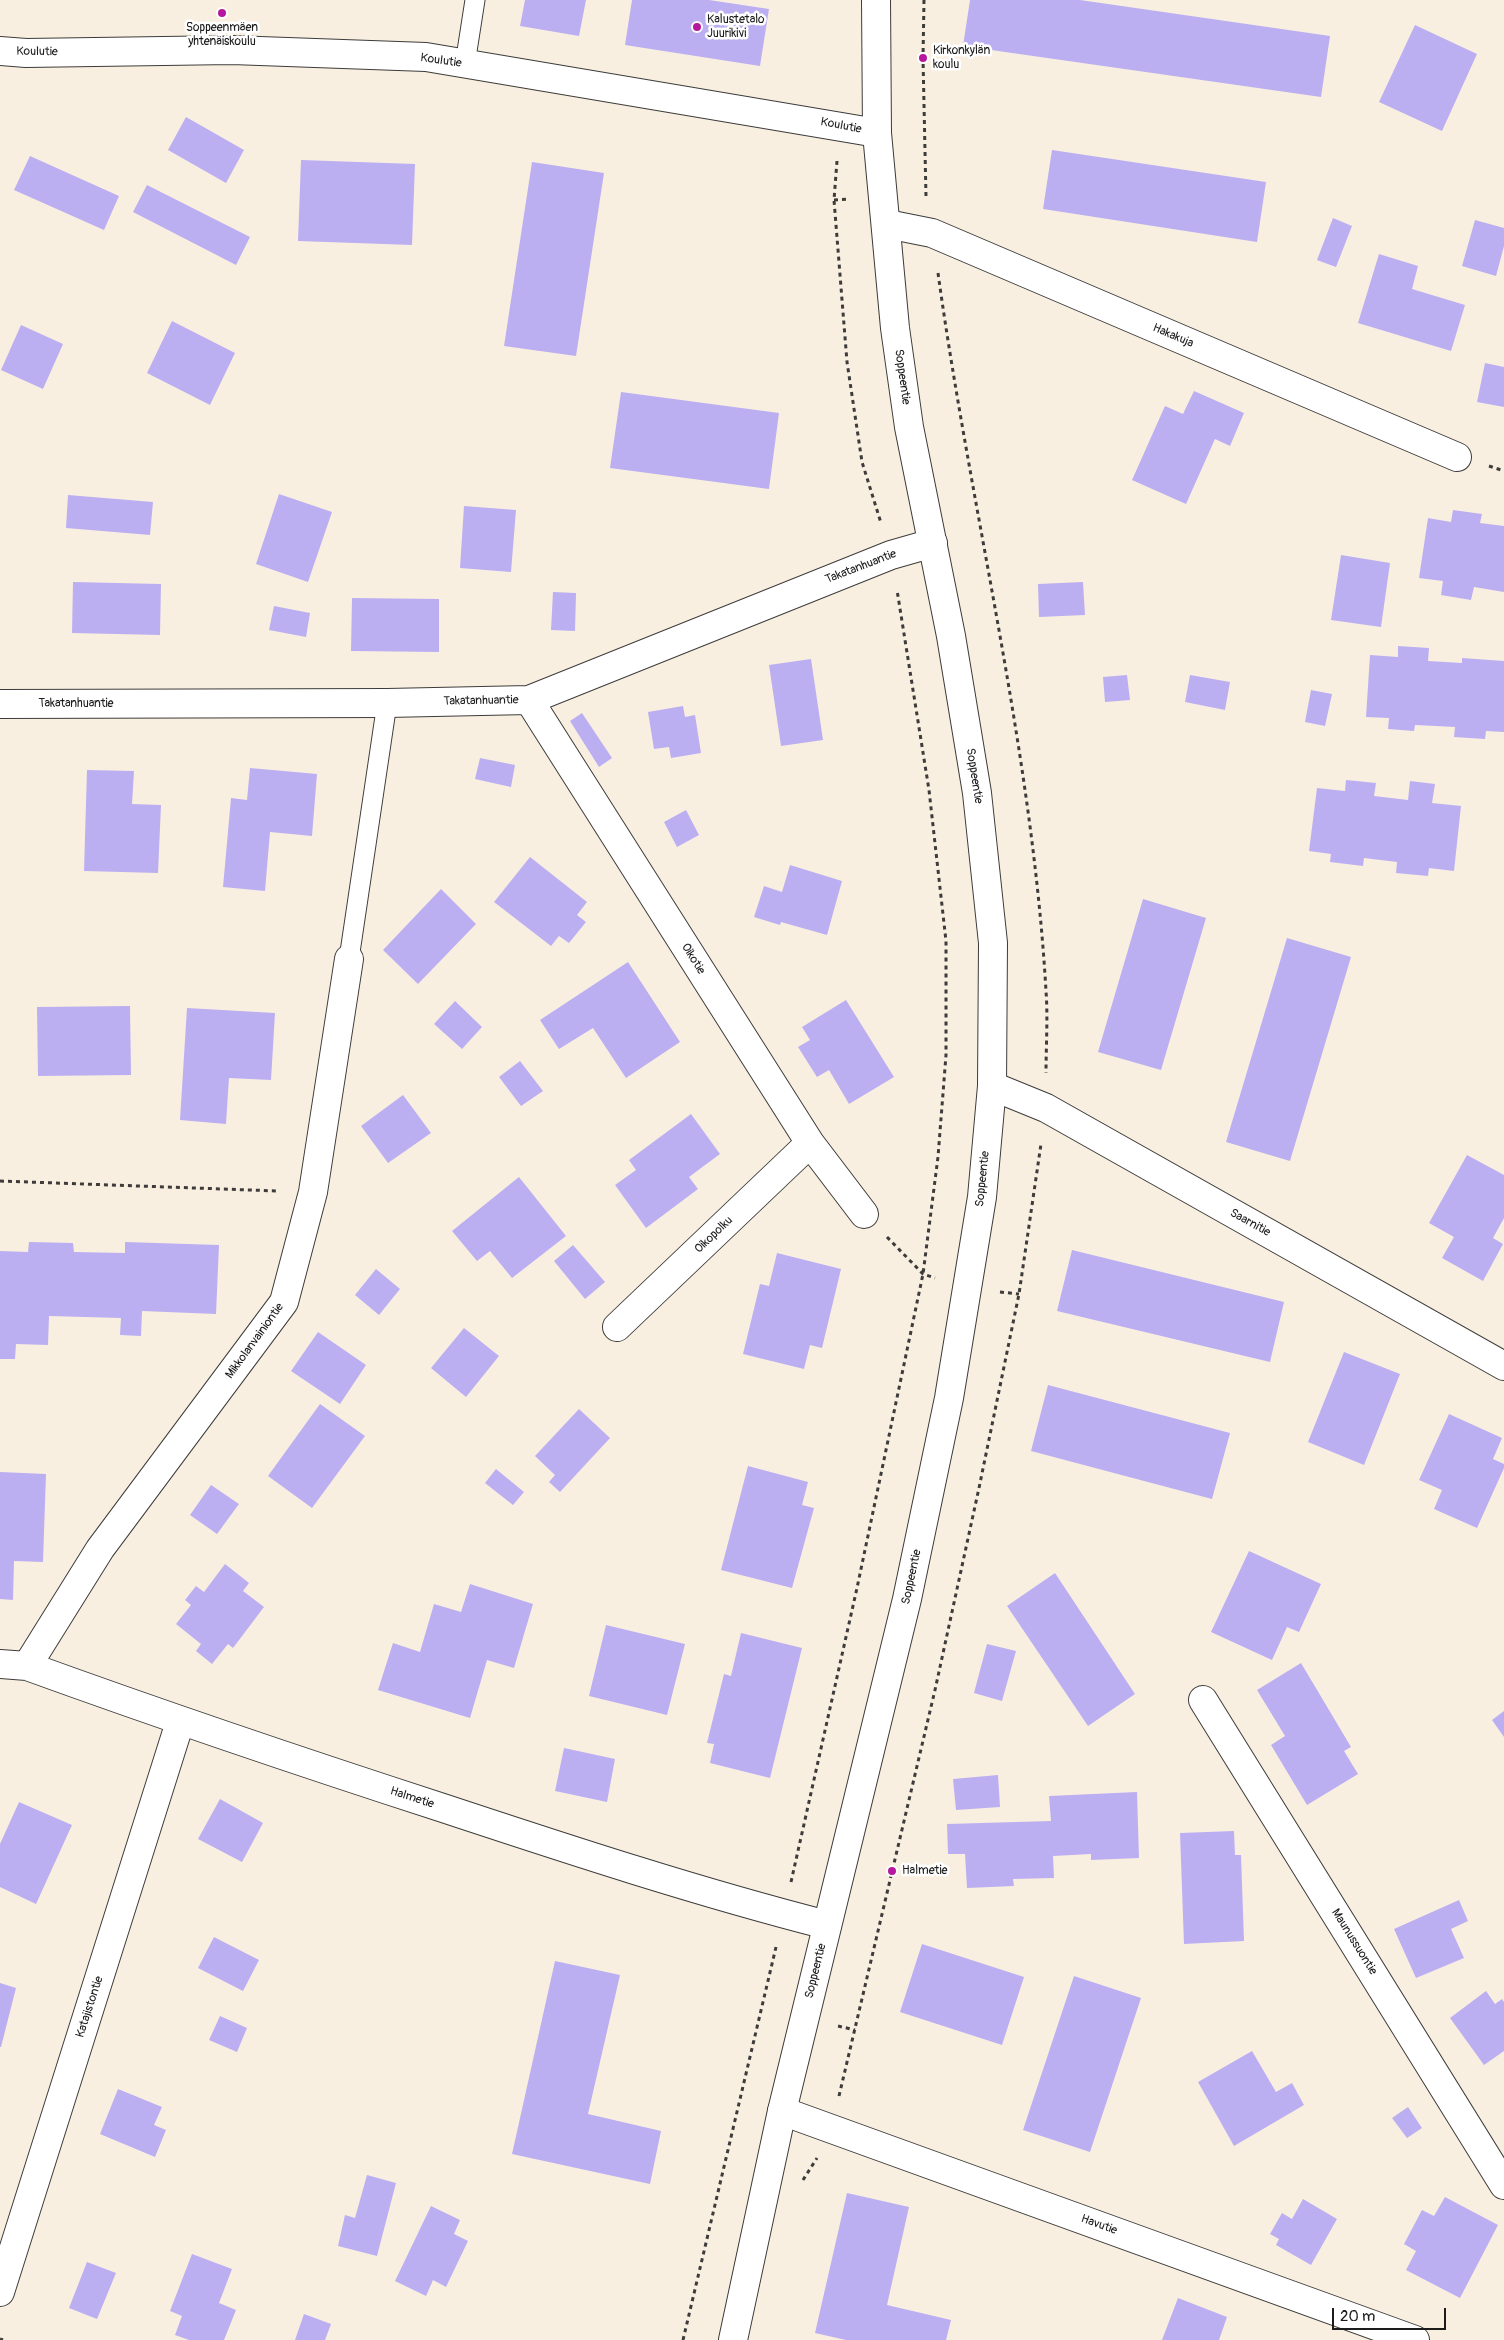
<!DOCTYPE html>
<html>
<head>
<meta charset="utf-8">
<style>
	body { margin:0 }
	#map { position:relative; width:1504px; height:2340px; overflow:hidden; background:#f9efe1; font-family:Pangolin,sans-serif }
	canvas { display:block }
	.scale { position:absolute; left:1332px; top:2308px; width:114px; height:22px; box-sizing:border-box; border:2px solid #1c1c1c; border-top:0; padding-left:6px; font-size:15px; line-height:18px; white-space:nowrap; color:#1c1c1c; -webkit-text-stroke:4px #fff; paint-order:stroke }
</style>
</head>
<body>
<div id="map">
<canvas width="1504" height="2340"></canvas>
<div class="scale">20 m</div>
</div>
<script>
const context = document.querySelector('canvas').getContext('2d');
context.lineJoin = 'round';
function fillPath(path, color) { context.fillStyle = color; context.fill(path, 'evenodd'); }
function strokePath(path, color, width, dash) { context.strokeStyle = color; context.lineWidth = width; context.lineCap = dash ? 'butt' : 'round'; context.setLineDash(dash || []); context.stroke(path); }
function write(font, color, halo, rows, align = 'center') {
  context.font = font + ' Pangolin,sans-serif'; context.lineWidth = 5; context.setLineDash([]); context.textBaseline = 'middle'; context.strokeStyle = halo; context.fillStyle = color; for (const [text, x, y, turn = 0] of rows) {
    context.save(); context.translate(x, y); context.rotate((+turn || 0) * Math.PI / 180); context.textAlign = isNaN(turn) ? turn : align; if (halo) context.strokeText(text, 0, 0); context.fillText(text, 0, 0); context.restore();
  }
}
fillPath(new Path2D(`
	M525 0H586L579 36 520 26Z
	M632 0H709L769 9 760 66 625 45Z
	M970 0H1080L1330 36 1321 97 963 46Z
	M1415 25 1477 54 1442 131 1379 102Z
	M186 117 244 150 226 183 168 150Z
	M1052 150 1266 182 1257 242 1043 209Z
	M30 156 119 196 104 230 14 190Z
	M301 160 415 164 412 245 298 241Z
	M532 162 604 173 576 356 504 346Z
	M147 185 250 237 236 265 133 212Z
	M1333 218 1352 226 1336 267 1317 260Z
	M1475 220 1504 228V246L1496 276 1462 266Z
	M1379 254 1418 266 1412 289 1465 305 1451 351 1358 323Z
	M172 321 235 353 210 405 147 373Z
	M21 325 63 344 43 389 1 370Z
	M1485 363 1504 367V407L1477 402Z
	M1194 391 1244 413 1230 446 1215 439 1186 504 1132 480 1165 406 1183 414Z
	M621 392 779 413 769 489 610 468Z
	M279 494 332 512 308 582 256 564Z
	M68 495 153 502 150 535 66 528Z
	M464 506 516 510 511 572 460 568Z
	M1453 510 1482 514 1480 523 1504 526V592L1474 587 1471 600 1441 595 1443 581 1419 578 1428 518 1451 522Z
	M1341 555 1390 563 1381 627 1331 620Z
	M73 582 161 584 160 635 72 633Z
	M1083 582 1085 615 1039 617 1038 584Z
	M553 592 576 593 575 631 551 630Z
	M352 598 439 599V652L351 651Z
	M274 606 310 613 306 637 269 630Z
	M1398 646 1429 648 1428 661 1462 663V658L1504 661V732L1486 731 1485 739 1454 737 1455 727 1415 725 1414 731 1388 729 1389 718 1366 717 1370 655 1398 657Z
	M811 659 823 740 781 746 769 665Z
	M1127 675 1130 700 1105 702 1103 677Z
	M1190 675 1230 682 1225 710 1185 702Z
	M1311 690 1332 694 1325 726 1305 722Z
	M683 706 685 717 695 715 701 753 671 758 669 747 654 749 648 712Z
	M582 713 612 758 599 767 570 721Z
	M480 758 515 765 511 787 475 779Z
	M250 768 317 774 312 836 270 832 265 891 223 887 231 798 247 800Z
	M87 770 134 771 132 804 161 805 158 873 84 871Z
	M1346 780 1376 783 1374 796 1408 800 1410 781 1435 784 1432 803 1461 806 1454 871 1429 868 1428 876 1396 873 1397 862 1364 858 1363 866 1330 862 1331 854 1309 851 1317 788 1345 791Z
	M686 810 699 835 677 847 664 822Z
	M530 857 587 902 577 915 586 922 569 943 559 936 551 946 494 902Z
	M790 865 842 881 827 935 781 922 780 925 754 917 764 886 782 892Z
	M441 889 476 924 418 984 383 950Z
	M1143 899 1206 918 1161 1070 1098 1052Z
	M1287 938 1351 957 1290 1161 1226 1142Z
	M628 962 680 1042 626 1078 593 1028 559 1049 540 1020Z
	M846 1000 894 1077 849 1104 829 1070 817 1077 798 1047 810 1040 802 1027Z
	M455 1001 482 1027 462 1049 434 1024Z
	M130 1006 131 1075 38 1076 37 1007Z
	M187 1008 275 1013 271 1080 229 1078 226 1124 180 1120Z
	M520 1061 543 1091 521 1106 499 1077Z
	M403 1095 431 1133 388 1163 361 1126Z
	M691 1114 720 1154 689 1177 698 1189 646 1228 615 1185 636 1170 629 1160Z
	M1467 1155 1504 1175V1218L1493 1238 1503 1244 1483 1281 1442 1258 1454 1237 1429 1223Z
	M519 1177 566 1236 512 1278 490 1251 477 1261 452 1231Z
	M29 1242 73 1243 74 1252 125 1253V1242L219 1245 216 1314 142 1311 141 1336 120 1335 121 1318 49 1316 48 1345 16 1344 15 1359H0V1251L28 1252Z
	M573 1245 605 1282 585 1299 554 1261Z
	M1072 1250 1284 1302 1270 1362 1057 1311Z
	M777 1253 841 1269 822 1348 810 1345 804 1369 743 1354 760 1284 769 1286Z
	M376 1269 400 1289 379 1315 355 1295Z
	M464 1328 499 1356 466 1397 431 1368Z
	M318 1332 366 1365 340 1404 291 1371Z
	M1344 1352 1400 1374 1364 1465 1308 1442Z
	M1048 1385 1230 1433 1212 1499 1031 1451Z
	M320 1404 365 1436 312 1508 268 1476Z
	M579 1409 610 1438 560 1492 549 1482 555 1475 535 1456Z
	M1449 1414 1502 1438 1493 1459 1504 1464V1468L1477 1528 1434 1509 1442 1490 1419 1480Z
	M748 1466 808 1482 802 1505 814 1508 792 1588 721 1570Z
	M496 1469 524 1492 513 1505 485 1483Z
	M0 1472 46 1474 43 1562 14 1561 13 1600 0 1599Z
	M211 1485 239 1504 217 1534 190 1515Z
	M1249 1551 1321 1584 1299 1632 1287 1627 1272 1660 1211 1632Z
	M225 1564 249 1583 243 1591 264 1607 233 1648 228 1644 212 1664 196 1651 201 1644 176 1624 191 1605 185 1600 196 1586 204 1592Z
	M1055 1573 1135 1694 1088 1726 1007 1606Z
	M470 1584 533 1604 514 1668 487 1660 470 1718 378 1690 393 1643 420 1652 434 1604 461 1612Z
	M606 1625 685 1644 667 1715 589 1696Z
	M741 1633 802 1648 770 1778 710 1763 714 1744 707 1743 724 1674 731 1676Z
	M987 1644 1016 1651 1002 1701 974 1693Z
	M1301 1663 1351 1747 1344 1751 1358 1774 1307 1805 1271 1745 1285 1736 1257 1690Z
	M1504 1711V1737L1492 1720Z
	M564 1748 615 1759 607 1802 555 1791Z
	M998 1775 1000 1807 956 1810 953 1779Z
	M1137 1792 1139 1858 1091 1860V1854L1053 1856 1054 1878 1013 1879 1014 1886 967 1888 965 1854H948L947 1824 1051 1821 1049 1796Z
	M220 1799 263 1823 242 1862 198 1839Z
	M19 1802 72 1825 36 1904 0 1887V1844Z
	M1234 1831 1235 1855H1241L1244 1941 1184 1944 1180 1833Z
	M1459 1900 1468 1921 1451 1929 1464 1958 1416 1978 1394 1929Z
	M214 1937 259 1960 243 1991 198 1968Z
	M922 1944 1024 1977 1002 2045 900 2012Z
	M555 1961 620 1975 588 2114 661 2131 650 2184 512 2154Z
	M1074 1976 1141 1998 1090 2152 1023 2130Z
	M0 1983 16 1988 1 2047H0Z
	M1486 1991 1495 2004 1502 1999 1504 2002V2051L1484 2065 1450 2018Z
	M220 2016 247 2028 237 2052 209 2040Z
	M1252 2051 1276 2092 1292 2083 1304 2105 1234 2146 1198 2082Z
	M118 2089 162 2107 154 2125 166 2130 155 2157 100 2134Z
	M1408 2107 1422 2128 1407 2138 1392 2118Z
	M367 2175 396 2183 377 2256 338 2246 345 2215 355 2218Z
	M847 2193 909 2207 887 2305 951 2320 946 2340H846L815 2333Z
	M1445 2197 1498 2225 1460 2298 1406 2270 1416 2251 1404 2244 1422 2210 1434 2216Z
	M1303 2199 1337 2219 1311 2265 1276 2245 1279 2239 1270 2234 1282 2213 1292 2219Z
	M431 2206 460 2220 454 2234 468 2241 446 2287 433 2280 426 2296 395 2281Z
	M192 2254 232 2269 219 2303 236 2310 224 2340H189L175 2335 182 2316 170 2311Z
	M87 2262 116 2273 97 2319 69 2308Z
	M1178 2298 1227 2317 1219 2340H1162Z
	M304 2314 331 2324 325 2340H295Z`), '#bbaff1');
const service = new Path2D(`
	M465 64 475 0
	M349 959 387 703`);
const minor = new Path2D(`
	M0 51 26 53 232 50 426 57 877 133
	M887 224 932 233 1457 457
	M529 700 810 1143 864 1214
	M0 704 387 703 529 700 891 555 933 543
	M617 1327 810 1143
	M0 1664 27 1666C165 1716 304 1763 443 1808 570 1850 698 1892 827 1925
	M27 1666 100 1549 284 1302 313 1192 349 959
	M1203 1700 1504 2185
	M782 2111 1415 2340
	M0 2292 180 1722`);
const tertiary = new Path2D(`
	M992 1086 1046 1108 1504 1366`);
const secondary = new Path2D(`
	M733 2340 782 2111 907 1599 949 1398 982 1197 992 1086 993 943 977 793 951 636 909 427 895 328 877 133 876 0`);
strokePath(service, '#3d3c3a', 21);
strokePath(minor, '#3d3c3a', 30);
strokePath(tertiary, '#3d3c3a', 30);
strokePath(secondary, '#3d3c3a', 30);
strokePath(new Path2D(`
	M924 0 923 58 926 197
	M837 161 834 200 847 362 862 462 881 523
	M834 200 849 199
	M938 273C971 512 1032 749 1046 991 1048 1018 1046 1046 1046 1073
	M1489 466 1504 471
	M0 1181 278 1191
	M887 1237 923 1274 935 1278
	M1000 1292 1019 1294
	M791 1882 857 1588 923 1274 938 1157 946 1055V941L929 790 897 590
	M838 2026 855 2030
	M839 2096 935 1690 979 1488 1019 1294 1041 1144
	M803 2180 817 2158
	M0 2339 3 2340
	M683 2340 776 1947`), '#3d3c3a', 3, [4, 4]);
strokePath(service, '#fff', 19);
strokePath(minor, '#fff', 28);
strokePath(tertiary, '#fff', 28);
strokePath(secondary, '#fff', 28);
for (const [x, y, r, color] of [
	[222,13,5,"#b5179e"],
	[697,27,5,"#b5179e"],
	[923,58,5,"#b5179e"],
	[892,1871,5,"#b5179e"]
]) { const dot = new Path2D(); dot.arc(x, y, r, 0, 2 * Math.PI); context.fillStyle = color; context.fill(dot); strokePath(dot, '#fff', 2); }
write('12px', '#1c1c1c', '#fff', [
	["Kalustetalo",707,20],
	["Juurikivi",707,34],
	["Soppeenmäen",222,28,"center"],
	["yhtenäiskoulu",222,42,"center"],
	["Kirkonkylän",933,51],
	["koulu",933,65],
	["Halmetie",902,1871]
], 'left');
write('12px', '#1c1c1c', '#fff', [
	["Koulutie",37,52,1],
	["Koulutie",441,61,8],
	["Koulutie",841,126,11],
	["Hakakuja",1173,336,23],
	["Soppeentie",902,377,82],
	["Takatanhuantie",861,567,-21],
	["Takatanhuantie",481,701,-1],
	["Takatanhuantie",76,704],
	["Soppeentie",974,776,81],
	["Oikotie",693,959,58],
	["Soppeentie",983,1179,-84],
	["Saarnitie",1250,1223,29],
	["Oikopolku",714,1235,-44],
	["Mikkolanvainiontie",255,1341,-54],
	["Soppeentie",912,1577,-78],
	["Halmetie",412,1798,18],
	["Maunussuontie",1354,1942,58],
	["Soppeentie",816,1971,-76],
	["Katajistontie",90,2007,-72],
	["Havutie",1099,2225,20]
]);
</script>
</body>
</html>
